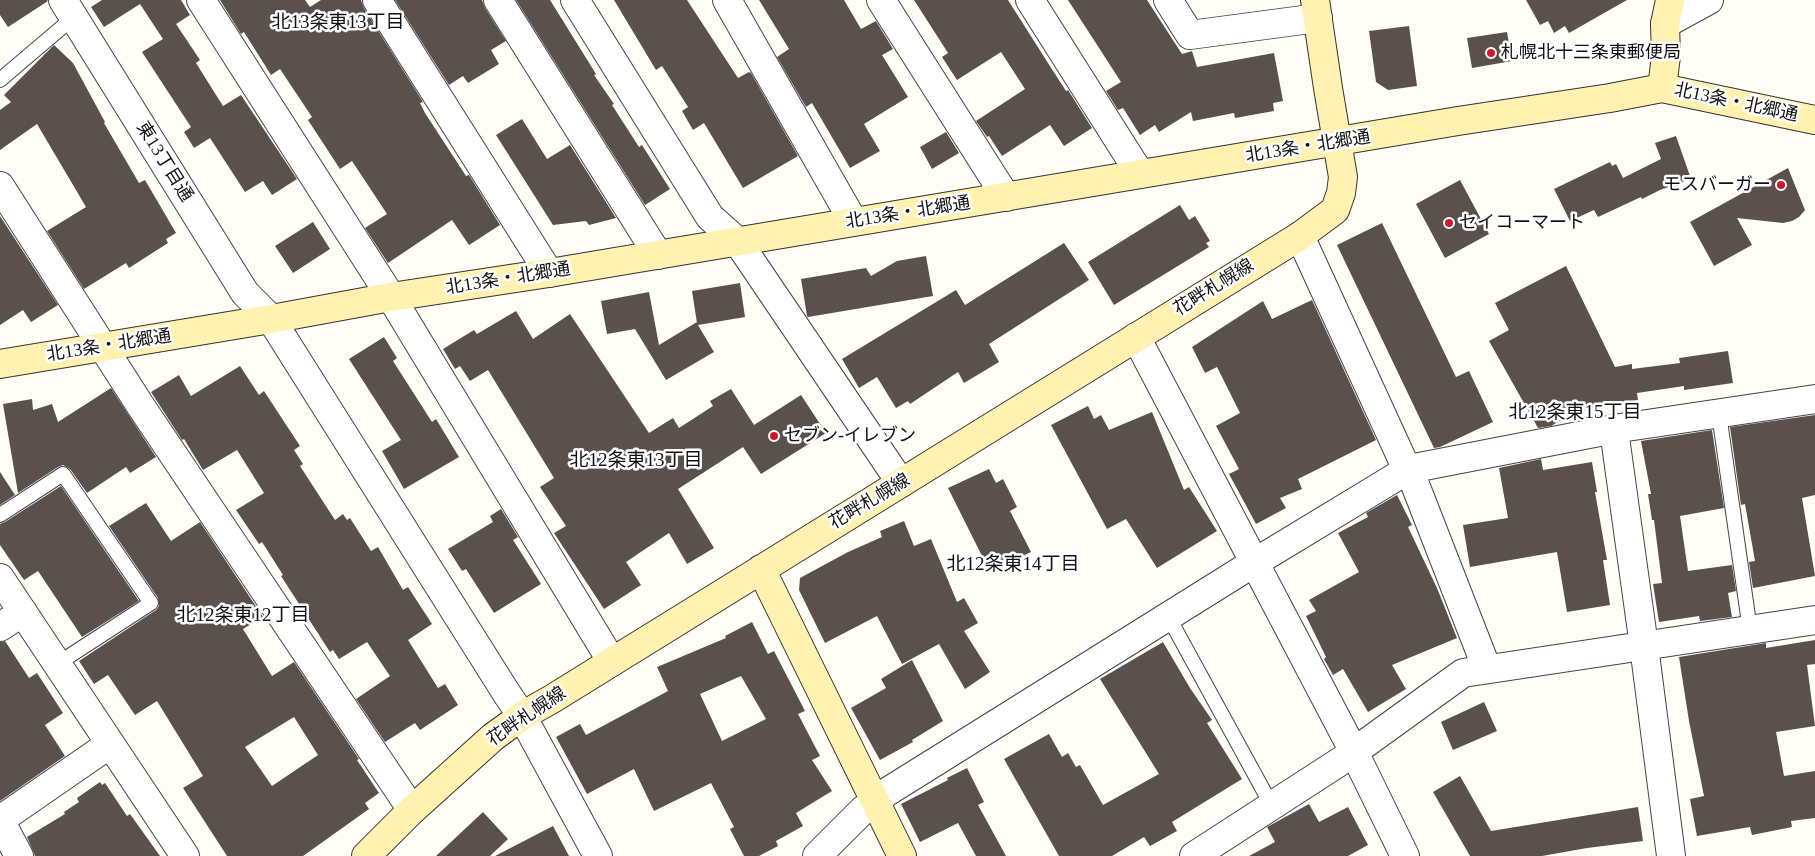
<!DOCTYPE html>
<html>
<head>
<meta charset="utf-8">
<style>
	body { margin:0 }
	canvas { display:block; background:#fffdf5 }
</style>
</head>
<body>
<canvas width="1815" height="856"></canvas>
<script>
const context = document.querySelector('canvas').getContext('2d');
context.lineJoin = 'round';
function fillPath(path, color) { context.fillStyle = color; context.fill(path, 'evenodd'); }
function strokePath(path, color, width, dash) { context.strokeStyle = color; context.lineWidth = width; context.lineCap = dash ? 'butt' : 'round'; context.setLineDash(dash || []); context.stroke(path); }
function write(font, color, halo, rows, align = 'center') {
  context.font = font + ' "Times New Roman","Noto Sans JP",serif'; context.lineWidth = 5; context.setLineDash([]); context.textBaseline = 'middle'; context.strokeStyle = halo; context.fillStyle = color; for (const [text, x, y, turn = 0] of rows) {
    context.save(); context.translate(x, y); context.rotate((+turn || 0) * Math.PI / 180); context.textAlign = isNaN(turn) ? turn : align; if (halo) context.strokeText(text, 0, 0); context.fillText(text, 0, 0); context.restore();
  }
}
fillPath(new Path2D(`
	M0 0H47L48 1 8 27 0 15Z
	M102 0H181L190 15 176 24 200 60 196 63 223 106 241 95 297 179 272 195 263 181 245 192 210 138 194 148 184 132 191 127 142 52 163 39 140 4 104 27 91 7Z
	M220 0H305L310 7 321 0H361L364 8 423 102 420 103 425 113 466 176 469 175 500 225 469 245 452 220 388 263 365 228 387 214 352 161 340 169 308 120 312 117 280 69 271 75 244 32 241 34Z
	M395 0H482L485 8 506 41 491 50 499 64 468 83 463 76 449 85Z
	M516 0H550L596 74 594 75 614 104 612 105 639 147 642 145 670 189 645 205Z
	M614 0H687L738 78 749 72 751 73 798 156 743 188 704 123 693 130 682 111 688 107 662 66 656 70Z
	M759 0H844L861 29 876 21 893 49 882 55 908 97 864 124 880 151 850 168 812 103 806 107 777 57 789 49Z
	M914 0H1008L1048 63 1066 91 1068 90 1092 128 1064 146 1050 125 1002 156 989 136 987 137 976 121 1025 89 1001 52 957 80 942 57 948 53Z
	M1068 0H1147L1182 54 1192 51 1197 67 1274 53 1283 101 1273 103 1274 111 1235 118 1234 113 1193 121 1191 112 1159 132 1155 125 1140 135 1123 108 1118 110 1106 91 1121 82Z
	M1526 0H1627L1569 33 1565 26 1554 33 1548 21 1540 25Z
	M1409 26 1417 86 1388 90 1376 82 1369 31Z
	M1507 32 1512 61 1472 68 1467 38Z
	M54 45 73 63 105 122 104 123 139 183 145 180 176 233 166 239 168 243 129 268 126 263 84 289 47 231 86 207 37 124 0 150V110L11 102 4 95Z
	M522 119 547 159 570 145 616 218 589 225 586 221 553 225 496 135Z
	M946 132 959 153 932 169 920 147Z
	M1676 136 1691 179 1660 190 1642 199 1641 197 1598 217 1594 210 1570 221 1554 189 1610 162 1612 166 1616 164 1623 178 1661 159 1655 143Z
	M1788 168 1805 210 1799 217 1792 221 1783 223 1737 218 1752 245 1714 266 1690 222Z
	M1460 180 1489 234 1445 258 1416 204Z
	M1180 205 1189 220 1195 216 1210 241 1206 243 1209 247 1114 305 1088 262Z
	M0 216 58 305 31 322 23 310 0 325Z
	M313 222 330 249 293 273 275 246Z
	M1382 223 1456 377 1469 371 1493 422 1440 447 1434 448 1337 245Z
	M1064 243 1089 280 989 344 999 362 964 383 958 372 910 404 908 401 896 408 877 377 859 388 842 359 956 290 965 305Z
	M926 256 933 296 808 317 807 316 801 279 866 268 871 276 897 261Z
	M1566 266 1615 367 1632 364V369L1680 363 1679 358 1728 351 1733 383 1684 390V386L1637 393 1638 400 1575 412 1551 426 1538 428 1489 341 1509 330 1495 303Z
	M740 283 745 317 698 325 714 352 666 380 635 329 607 334 601 301 649 292 659 345 697 322V323L692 291Z
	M1312 300 1376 440 1298 479 1302 489 1280 498 1286 508 1256 524 1229 474 1239 469 1216 426 1240 413 1217 367 1205 373 1192 347 1263 301 1272 319Z
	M516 311 533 339 570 314 649 433 673 418 679 428 713 406 710 401 731 389 754 425 801 395 826 433 761 474 743 447 678 489 714 548 687 564 669 533 626 562 641 585 604 609 554 533 566 526 540 487 554 478 488 370 470 381 460 366 455 369 443 349 474 330 477 334Z
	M384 337 397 358 393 361 432 422 436 419 459 457 404 489 382 451 401 440 349 359Z
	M240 366 259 395 264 391 300 446 294 450 303 464 300 466 335 520 343 514 347 520 350 518 371 551 378 547 403 590 408 587 432 624 408 640 438 688 445 684 458 705 420 730 415 723 385 742 356 699 390 676 367 642 339 659 333 650 330 652 281 576 283 575 262 542 259 544 236 510 264 493 237 450 203 470 184 439 182 440 151 392 179 375 191 396Z
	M111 388 156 457 130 473 126 467 87 493 70 469 63 465 58 467 18 493 3 404 32 399 33 410 52 404 58 422Z
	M1088 406 1094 419 1101 415 1109 430 1152 412 1184 490 1189 487 1217 531 1157 568 1126 519 1107 529 1051 425Z
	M1815 415V495L1802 498 1815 576 1753 588 1749 562 1755 561 1745 504 1741 505 1730 427Z
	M1712 430 1724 508 1680 516 1688 571 1732 565 1736 591 1728 593 1732 617 1700 621 1699 616 1659 622 1653 584 1662 583 1654 520H1652L1648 494H1651L1641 441Z
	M1541 459 1543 470 1592 462 1597 492H1595L1607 560H1603L1610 605 1567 612 1557 552 1470 567 1463 525 1508 518 1499 468Z
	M989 469 996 483 1003 479 1017 507 1010 511 1031 552 990 572 948 488Z
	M0 472 15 495 0 505Z
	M61 486 139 601 82 637 38 571 24 580 0 545V524L5 522Z
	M1397 495 1412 525 1408 527 1437 588 1457 638 1392 665 1406 689 1368 712 1343 669 1333 675 1324 659 1326 657 1306 616 1316 611 1309 600 1359 572 1338 533 1368 517 1366 513Z
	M146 503 171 541 200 522 263 617 243 629 272 676 294 662 359 759 357 760 379 793 365 803 369 809 303 856H227L183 788 203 776 157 701 135 715 108 675 94 684 79 661 156 610 159 606 158 598 109 526ZM294 717 318 755 272 786 245 747Z
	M501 509 518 537 513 540 541 584 494 613 466 569 462 571 448 549 493 522 490 516Z
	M904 521 914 546 931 539 957 602 964 598 978 623 964 631 990 672 965 689 939 644 902 664 877 616 825 643 799 590 800 578 848 552 882 537 880 531Z
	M752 622 768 654 774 651 805 711 798 714 820 756 812 760 832 791 796 813 803 826 776 841 778 846 759 856H744L730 829 734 827 711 783 654 811 634 769 587 794 556 737 580 724 586 735 668 691 657 667 726 638 725 636ZM741 676 766 719 722 741 700 694Z
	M1815 640V664L1807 665 1815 726 1776 732 1784 776 1815 771V818L1791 821 1792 827 1752 835 1750 827 1697 836 1690 799 1704 796 1689 721 1679 657 1766 643V648Z
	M5 641 29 678 37 673 63 713 45 725 65 756 0 801V642Z
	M1163 642 1190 688 1212 720 1207 723 1242 779 1172 822 1177 831 1150 846 1144 837 1112 856H1059L1004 759 1049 734 1062 757 1068 753 1076 767 1080 765 1103 805 1159 774 1100 679Z
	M912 660 943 721 912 740 913 742 880 760 851 708 886 688 881 679Z
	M1484 702 1497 731 1453 750 1441 722Z
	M967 768 984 802 978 805 1006 856H976L958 823 920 842 901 804 948 780 947 778Z
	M1460 776 1491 831 1638 807 1643 841 1587 848 1542 856H1470L1433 792Z
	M100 782 102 785 105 783 127 816 130 814 160 856H35L27 837 65 814 64 812 79 802 77 798Z
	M1309 804 1319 822 1348 807 1368 845 1348 856H1249L1275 842 1267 827Z
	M483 812 508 839 490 856H436Z
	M553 826 569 856H495Z`), '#5b514c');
const lane = new Path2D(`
	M0 80 74 17
	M1719 414 1750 630
	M0 515 63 474 151 603 57 664
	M1168 616 1272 806`);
const street = new Path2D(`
	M63 0 245 293 271 319 507 694 522 716 598 856
	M201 0 391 297 612 662
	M377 0 549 273
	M498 0 658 255
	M575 0 710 217 738 242 901 483
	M727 0 853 221
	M881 0 1006 197
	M1030 0 1140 174
	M1168 0 1190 35 1318 18
	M1665 24 1709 0
	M0 186 140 405 412 810
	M1300 236 1403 461 1409 469 1487 669
	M1136 337 1354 752 1405 856
	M1614 430 1644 646 1671 856
	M0 578 185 856
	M0 627 23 612
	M0 820 110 744
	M0 820 19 856
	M817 856 862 811 887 792 1244 569 1409 469 1620 428 1815 399
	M1194 856 1344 759 1463 673 1815 620`);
const secondary = new Path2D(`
	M1662 88 1666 56 1665 24 1670 0
	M0 364 271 319 391 297 549 273 1458 121 1610 98 1662 88 1815 120
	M761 569 902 856
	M366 856 412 810 493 737 522 716 552 699 1300 236 1335 210 1341 193 1343 177 1328 88 1315 0`);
strokePath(lane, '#444', 16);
strokePath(street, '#444', 30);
strokePath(secondary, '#333', 30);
strokePath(lane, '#fff', 14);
strokePath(street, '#fff', 28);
strokePath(secondary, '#fff2b0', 28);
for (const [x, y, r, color] of [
	[1491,53,5,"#d1182a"],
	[1781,185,5,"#d1182a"],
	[1449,223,5,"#d1182a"],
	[774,436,5,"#d1182a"]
]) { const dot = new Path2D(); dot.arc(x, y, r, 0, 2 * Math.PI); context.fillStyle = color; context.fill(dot); strokePath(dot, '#fff', 2); }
write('18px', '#111', '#fff', [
	["札幌北十三条東郵便局",1501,53],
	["モスバーガー",1771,185,"right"],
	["セイコーマート",1459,223],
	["セブン-イレブン",784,436]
], 'left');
write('18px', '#111', '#fff', [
	["北13条・北郷通",1736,103,12],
	["北13条・北郷通",1308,147,-9],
	["東13丁目通",164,162,58],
	["北13条・北郷通",908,213,-9],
	["北13条・北郷通",508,279,-9],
	["花畔札幌線",1214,288,-32],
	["北13条・北郷通",109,346,-9],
	["花畔札幌線",870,502,-31],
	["花畔札幌線",527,717,-34]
]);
write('19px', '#111', '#fff', [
	["北13条東13丁目",338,23],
	["北12条東15丁目",1575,413],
	["北12条東13丁目",636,461],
	["北12条東14丁目",1013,565],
	["北12条東12丁目",243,616]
]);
</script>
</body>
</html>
